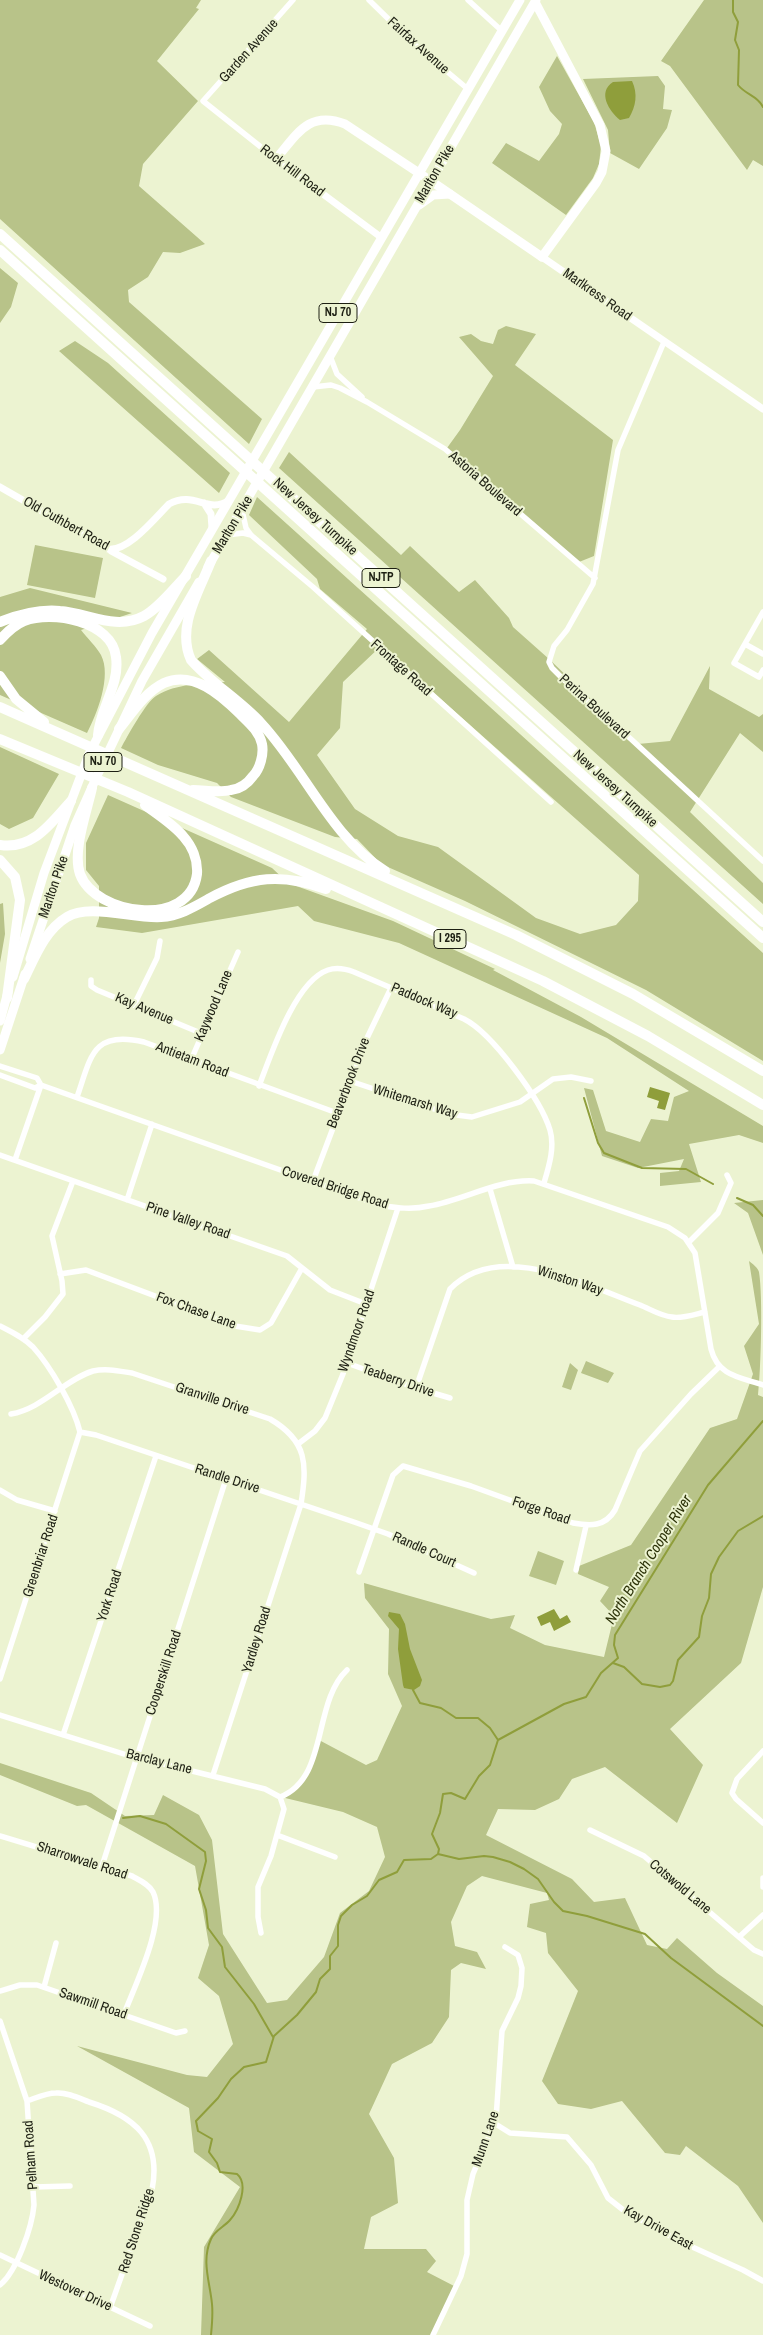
<!DOCTYPE html>
<html>
<head>
<meta charset="utf-8">
<style>
	body { margin:0 }
	canvas { display:block; background:#ecf3d1 }
</style>
</head>
<body>
<canvas width="763" height="2335"></canvas>
<script>
const context = document.querySelector('canvas').getContext('2d');
context.lineJoin = 'round';
function fillPath(path, color) { context.fillStyle = color; context.fill(path, 'evenodd'); }
function strokePath(path, color, width, dash) { context.strokeStyle = color; context.lineWidth = width; context.lineCap = dash ? 'butt' : 'round'; context.setLineDash(dash || []); context.stroke(path); }
function write(font, color, halo, rows, align = 'center') {
  context.font = font + ' "Archivo Narrow",sans-serif'; context.lineWidth = 4; context.setLineDash([]); context.textBaseline = 'middle'; context.strokeStyle = halo; context.fillStyle = color; for (const [text, x, y, turn = 0] of rows) {
    context.save(); context.translate(x, y); context.rotate((+turn || 0) * Math.PI / 180); context.textAlign = isNaN(turn) ? turn : align; if (halo) context.strokeText(text, 0, 0); context.fillText(text, 0, 0); context.restore();
  }
}
fillPath(new Path2D(`
	M0 0H201L196 8 199 9 157 61 198 101 143 164 139 186 205 244 180 253 163 252 148 277 128 290 129 302 262 419 249 444 0 219Z
	M704 0H763V166L753 160 747 170 670 66 661 61Z
	M557 56 594 122 601 146 599 164 593 178 566 215 492 163 506 143 539 161 559 134 562 124 550 111 539 87Z
	M658 76 665 86 663 109 672 110 667 128 639 169 610 153 608 130 583 79Z
	M0 268 18 283 11 307 0 323Z
	M506 326 536 334 515 365 613 440 594 556 579 562 447 448 460 430 493 376 459 337 471 334 481 341 493 344 498 330Z
	M75 341 108 363 230 473 219 493 59 351Z
	M289 452 401 555 410 546 459 592 475 580 509 618 513 627 549 659 638 744 670 741 710 666 709 689 759 717 763 714V752L740 733 690 812 763 883V904L279 468Z
	M257 497 763 953V1061L646 990 465 901 381 864 357 839 335 837 231 797 217 783 158 765 121 748C127 737 146 702 156 696 177 683 202 684 225 682L197 659 209 650 289 722 367 629 320 589 317 579 249 515ZM381 646 639 875 638 901 616 925 580 934 536 918 438 847 398 836 355 809 317 755 340 728 343 682Z
	M35 545 103 558 95 598 27 585Z
	M30 588 132 613 81 630C87 638 96 646 101 655 112 676 97 714 87 733L0 695V597Z
	M0 747 59 774 33 818 9 829 0 824Z
	M108 795 272 868 288 883 393 921 495 969 493 970 581 1017 763 1126V1143L739 1135 689 1144 701 1182 660 1186V1173L679 1171 684 1159 638 1168 602 1156 584 1088 593 1090 606 1131 640 1142 651 1119 668 1121 674 1097 689 1091 607 1038 399 943 314 921 298 906 142 933 96 927 99 918V886L86 870V843Z
	M3 903 5 934 0 963V904Z
	M763 1200V1255L748 1213 734 1203Z
	M749 1261C753 1264 758 1268 759 1272 763 1297 761 1368 758 1395L763 1397V1587L741 1663 670 1729 703 1765 677 1823 605 1767 572 1779 559 1799 535 1810 498 1809 486 1835 572 1879 594 1902 625 1898 647 1945 667 1949 677 1938 717 1973 763 2006V2223L738 2186 686 2146 680 2155 665 2153 622 2101 591 2109 558 2104 542 2081 578 1991 548 1953 546 1933 527 1927 530 1904 549 1900 547 1893 482 1876 467 1886 451 1922 455 1946 477 1952 486 1969 461 1963 451 1970 449 2017 432 2043 392 2064 369 2114 394 2158 398 2203 371 2217 364 2249H426L436 2261 427 2272 456 2287 435 2335H201L204 2247 240 2187 194 2152 189 2108 77 2046 187 2075 207 2077 233 2044 219 1996 198 1978 209 1945 195 1866 86 1805 77 1806 0 1775V1763L91 1793 125 1816 154 1815 163 1795 199 1815 212 1840 223 1934 267 2003 287 2000 324 1957 340 1913 369 1891 385 1857 377 1827 343 1812 281 1797 301 1782 319 1740 366 1765 377 1760 402 1706 388 1674 389 1629 365 1598 364 1583 491 1619 515 1615 510 1628 545 1645 604 1657 614 1616 600 1601 609 1587 578 1574 579 1566 631 1545 710 1428 737 1419 753 1374 744 1346 759 1324Z
	M586 1361 614 1373 608 1383 581 1373Z
	M570 1363 578 1370 571 1390 562 1387Z
	M538 1551 564 1561 556 1585 529 1576Z`), '#b8c389');
fillPath(new Path2D(`
	M632 81C638 94 636 106 629 118L620 120C609 111 597 92 613 82Z
	M650 1087 670 1093 665 1110 657 1108 659 1101 647 1097Z
	M554 1609 560 1619 567 1615 571 1622 554 1631 550 1622 541 1626 537 1617Z
	M389 1612 400 1614 405 1624 410 1649 422 1680 420 1686 414 1690 404 1688 403 1685 398 1649 399 1629 388 1616Z`), '#8f9e3b');
strokePath(new Path2D(`
	M733 0V12L738 22 735 40 739 50 738 85C746 95 758 96 763 107
	M584 1098 598 1143 604 1153 642 1168 686 1169 713 1184
	M737 1198 753 1205 763 1216
	M613 1663 624 1667 642 1684 660 1687 670 1685 673 1681 678 1660 699 1637 702 1616 709 1598 711 1574 719 1557 738 1531 763 1516
	M413 1690 420 1703 441 1708 456 1718H478L490 1728 498 1740
	M123 1818 140 1816 166 1824 205 1852 206 1861 199 1889 206 1910 208 1928 222 1947 225 1967 254 2004 273 2037
	M438 1854 439 1849 432 1834 440 1813 443 1794 451 1793 465 1799 479 1776 490 1765 498 1740 564 1704 586 1697 601 1673 618 1658 614 1645 615 1635 708 1485 763 1421
	M438 1854 459 1859 484 1856 493 1857 510 1862 524 1869 538 1879 554 1902 563 1911 587 1916 645 1934 671 1958 763 2026
	M211 2335C212 2325 213 2314 212 2304 210 2282 201 2261 211 2239 215 2230 224 2227 230 2220 239 2210 249 2184 237 2174L220 2172 217 2163 209 2152 212 2139 198 2131 196 2121 218 2098 231 2079 244 2067 266 2062 274 2036 297 2015 316 1992 320 1979 330 1969V1956L338 1946V1925L341 1916 352 1905 367 1896 379 1880 397 1872 404 1860 431 1859 438 1854`), '#8f9e3b', 2);
strokePath(new Path2D(`
	M369 0 413 43 469 90
	M468 0 502 31
	M276 159 203 101 293 0
	M664 342 618 450 593 584 567 630 554 646 549 662 552 668 564 680 632 740 763 861
	M330 356 337 374 362 397
	M313 387 331 385 340 388 367 402 445 449 595 578
	M242 510 246 528 251 535 313 587 551 802
	M227 535 243 533 251 535
	M763 612 734 663 759 677 763 670
	M745 644 763 654
	M91 980V986L97 990 203 1034
	M134 1005 157 958 160 941
	M191 1060 238 952
	M0 1066 37 1078 41 1085 379 1205C396 1208 412 1210 429 1206 464 1200 498 1179 534 1181L668 1227 685 1238 695 1253 711 1349C718 1376 739 1377 763 1385
	M0 1075 35 1088 41 1085
	M350 1081 449 1114 472 1117 520 1102 553 1079 571 1077 591 1081
	M259 1086C271 1055 295 981 328 970 337 967 346 969 354 972L464 1019C492 1033 541 1100 550 1130 555 1147 549 1166 544 1183
	M77 1097C91 1057 92 1030 144 1042L337 1113
	M0 1155 287 1256 330 1290 366 1304
	M15 1160 41 1085
	M313 1181 367 1038 391 988
	M490 1189 513 1267
	M127 1200 152 1124
	M689 1242 718 1213 731 1183 727 1175
	M60 1274 86 1270 235 1326 260 1330 271 1323 302 1268
	M0 1326C12 1332 24 1338 33 1347 51 1367 74 1407 80 1432L0 1679
	M23 1339 45 1317 63 1294 62 1281 52 1236 73 1181
	M347 1363 416 1388 450 1398
	M416 1388 450 1289C499 1239 586 1285 640 1305 650 1309 661 1316 672 1317 681 1319 696 1314 705 1312
	M11 1414C42 1409 64 1380 93 1371 106 1368 119 1371 132 1373L270 1419C308 1441 307 1465 301 1504L213 1775
	M80 1432 96 1435 354 1522 388 1534 474 1573
	M298 1444 315 1431 325 1418 343 1374 398 1208
	M0 1490 17 1500 55 1511
	M576 1570 586 1526
	M359 1572 393 1475 403 1466 471 1486 573 1523C590 1526 605 1527 615 1510L640 1451 691 1394 719 1367
	M0 1715 127 1755 265 1789 280 1797 284 1809 271 1856 258 1887V1917L261 1933
	M63 1735 156 1456
	M763 1751 737 1779 732 1793 736 1799 763 1823
	M280 1797C329 1778 312 1703 347 1670
	M590 1830 644 1856 754 1950 763 1954
	M277 1835 335 1857
	M0 1836 132 1876C139 1880 149 1884 153 1892 167 1921 135 1985 124 2014
	M102 1866 226 1479
	M763 1878V1887
	M739 1937 763 1915
	M44 1987 56 1943
	M0 1991 20 1985H37L176 2033 185 2031
	M0 2021 27 2101 34 2205C32 2227 17 2271 0 2285
	M27 2101C36 2098 46 2093 56 2093 67 2092 79 2098 89 2102 134 2116 162 2139 152 2190L110 2308
	M494 2123 510 2133 567 2137 591 2165 608 2198 622 2209 677 2240 743 2270 763 2281
	M34 2187 70 2186
	M0 2255 150 2326
	M433 2335 461 2276 467 2254V2200L473 2174 496 2119 502 2031 518 1998 521 1986 522 1968 518 1955 505 1947`), '#fff', 5.5);
strokePath(new Path2D(`
	M276 159 382 238
	M542 257 763 409
	M0 487 108 549C128 552 155 518 169 504 195 490 208 515 229 500
	M204 503 211 514 212 528
	M111 551 163 579`), '#fff', 7);
strokePath(new Path2D(`
	M431 181 542 257`), '#fff', 9);
strokePath(new Path2D(`
	M535 2 600 125 606 151 602 172 596 183 542 257
	M276 159C297 134 309 110 345 124L425 177
	M419 205 433 195 450 194
	M208 567 536 0
	M30 959 75 825 97 776 142 681 199 582
	M13 977 44 873 89 754 152 633 520 0
	M0 1021 8 992
	M0 1050 25 974`), '#fff', 9);
strokePath(new Path2D(`
	M0 234 763 922
	M0 250 763 938
	M211 561C199 592 176 627 191 660 212 684 240 700 261 723 305 770 330 836 385 871
	M0 622C20 614 39 609 60 611 88 613 116 631 144 616 160 607 173 589 186 576
	M0 640C7 632 14 625 24 621 52 610 112 621 116 657 120 685 100 708 98 735
	M0 676 16 699 44 722
	M0 707 516 935 633 994 763 1071
	M119 729C132 713 145 692 164 683 193 670 221 695 240 714 249 723 259 731 262 744 264 754 260 769 253 776 248 783 240 789 231 790 219 793 205 790 193 790
	M0 739 128 792 543 981 648 1036 763 1105
	M92 788C87 811 72 851 80 874 95 915 190 929 197 874 198 860 192 846 183 836 173 824 157 814 145 805
	M0 845C33 850 51 823 71 801
	M0 860 15 877 20 900 7 998
	M24 979C35 957 45 930 67 917 89 903 134 919 161 917 179 916 194 907 210 898 251 876 282 873 326 889`), '#fff', 10);
for (const [x, y, w] of [
	[338,313,38],
	[381,578,38],
	[103,762,38],
	[450,939,32]
]) { const box = new Path2D(); box.roundRect(x - w / 2, y - 9.5, w, 19, 4); context.fillStyle = '#ecf3d1'; context.fill(box); strokePath(box, '#1d1f13', 1); }
write('bold 12px', '#1d1f13', null, [
	["NJ 70",338,313],
	["NJTP",381,578],
	["NJ 70",103,762],
	["I 295",450,939]
]);
write('14px', '#1d1f13', '#ecf3d1', [
	["Fairfax Avenue",418,46,42],
	["Garden Avenue",249,51,-48],
	["Rock Hill Road",292,171,37],
	["Marlton Pike",435,174,-60],
	["Marlkress Road",597,295,35],
	["Astoria Boulevard",485,484,41],
	["New Jersey Turnpike",315,517,42],
	["Old Cuthbert Road",66,524,29],
	["Marlton Pike",233,525,-59],
	["Frontage Road",401,668,42],
	["Perina Boulevard",594,707,42],
	["New Jersey Turnpike",615,789,42],
	["Marlton Pike",54,887,-71],
	["Paddock Way",424,1001,23],
	["Kaywood Lane",214,1006,-67],
	["Kay Avenue",144,1009,23],
	["Antietam Road",192,1060,21],
	["Beaverbrook Drive",349,1083,-69],
	["Whitemarsh Way",415,1102,17],
	["Covered Bridge Road",335,1188,18],
	["Pine Valley Road",188,1221,19],
	["Winston Way",570,1281,18],
	["Fox Chase Lane",196,1311,20],
	["Wyndmoor Road",357,1331,-71],
	["Teaberry Drive",398,1381,19],
	["Granville Drive",212,1399,18],
	["Randle Drive",227,1479,18],
	["Forge Road",541,1511,19],
	["Randle Court",424,1550,24],
	["Greenbriar Road",41,1556,-72],
	["York Road",110,1596,-72],
	["Yardley Road",257,1640,-73],
	["Cooperskill Road",164,1673,-72],
	["Barclay Lane",159,1762,14],
	["Sharrowvale Road",82,1861,18],
	["Cotswold Lane",680,1887,40],
	["Sawmill Road",93,2004,19],
	["Munn Lane",486,2139,-71],
	["Pelham Road",31,2155,-94],
	["Kay Drive East",658,2228,29],
	["Red Stone Ridge",137,2231,-72],
	["Westover Drive",75,2291,25]
]);
write('italic 15px', '#2d3309', '#ecf3d1', [
	["North Branch Cooper River",649,1560,-58]
]);
</script>
</body>
</html>
